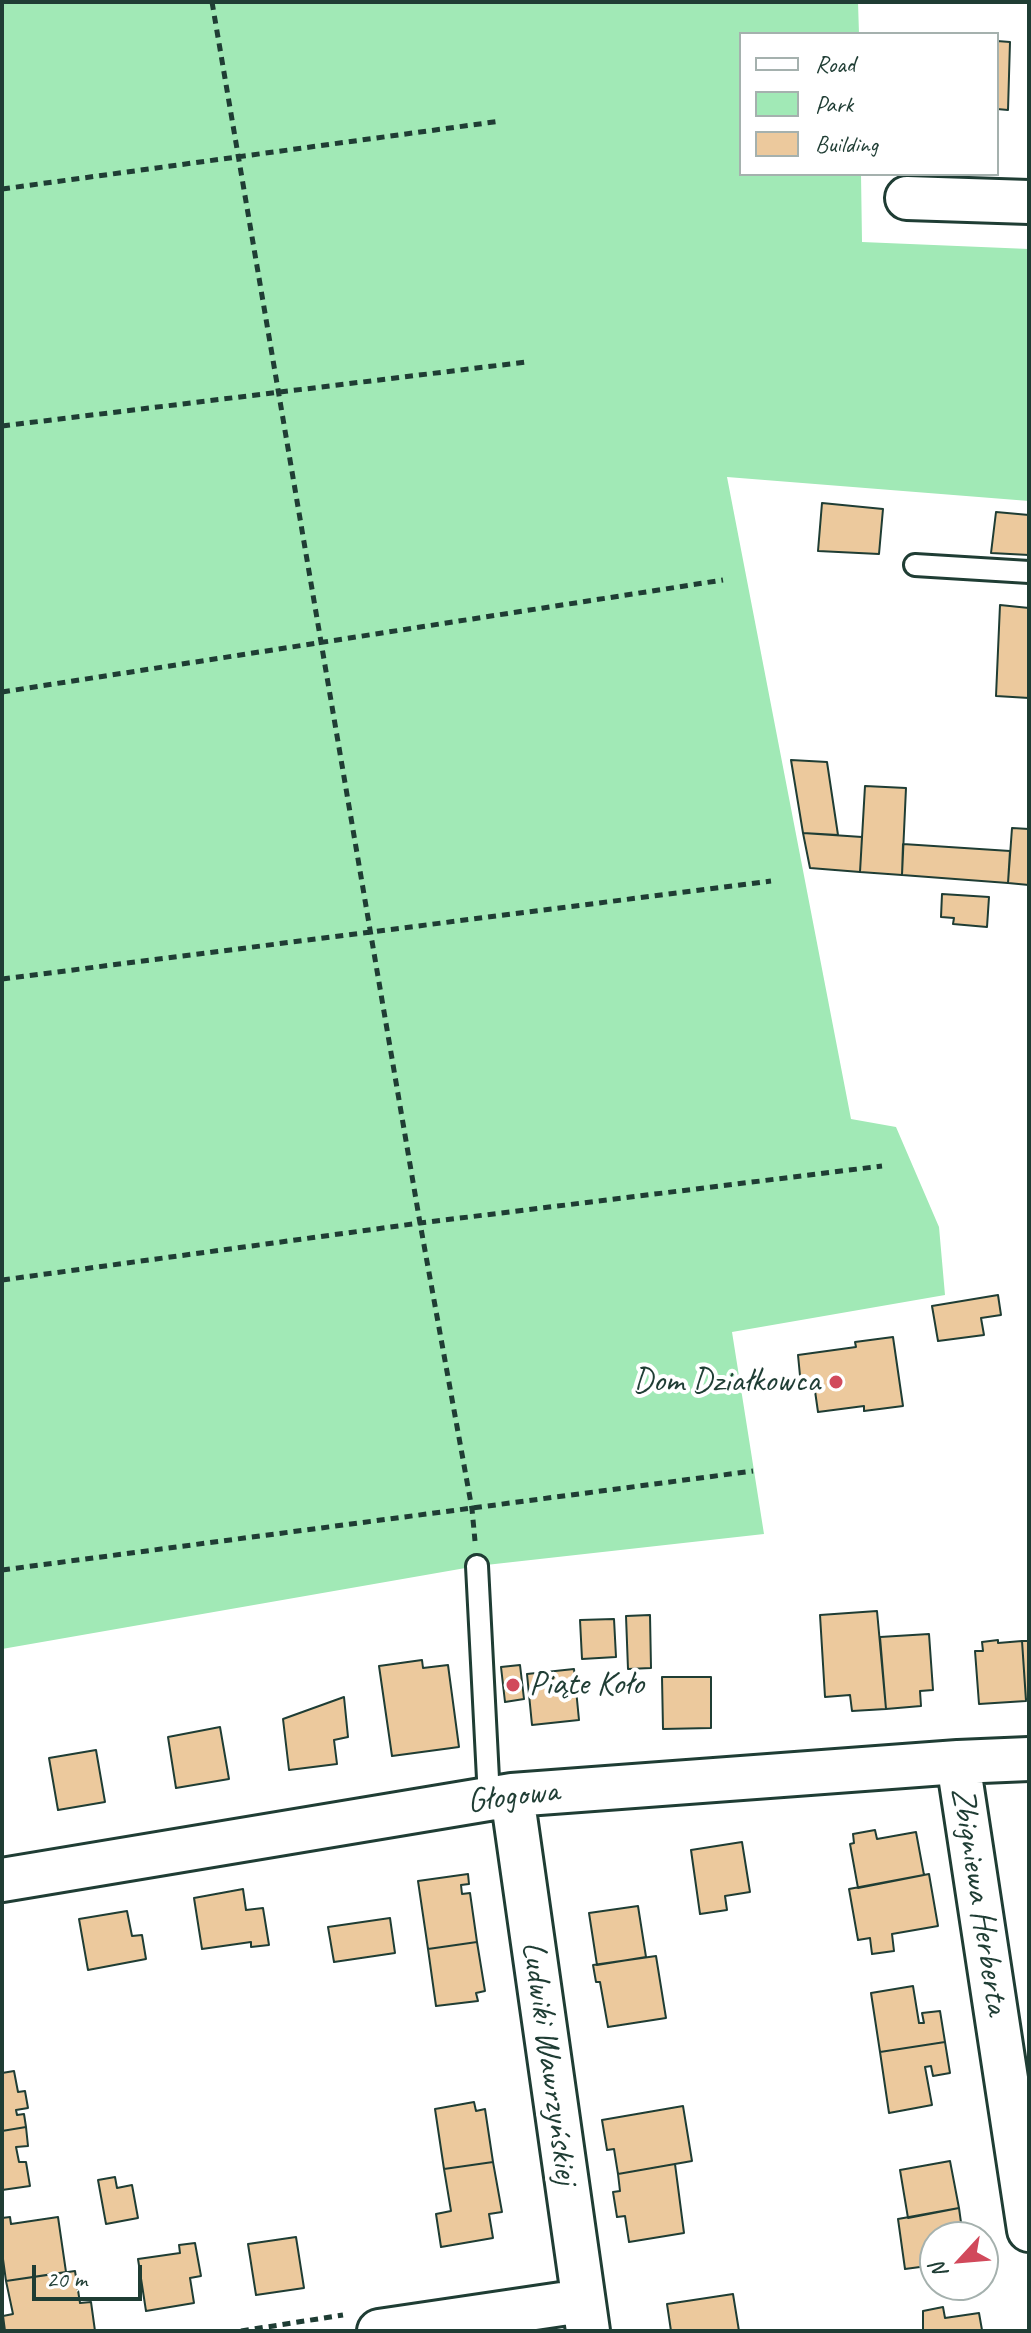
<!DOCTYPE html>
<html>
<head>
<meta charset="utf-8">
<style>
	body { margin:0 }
	#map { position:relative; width:1031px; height:2333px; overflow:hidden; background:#fff; font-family:Caveat,sans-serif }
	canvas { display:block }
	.frame { position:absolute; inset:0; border:4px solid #1f3d34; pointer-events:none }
	.legend { position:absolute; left:739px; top:32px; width:260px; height:144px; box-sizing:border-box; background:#fff; border:2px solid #a5b1ae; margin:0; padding:10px 14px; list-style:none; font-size:24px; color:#1f3d34 }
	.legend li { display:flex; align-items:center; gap:16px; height:40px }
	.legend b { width:40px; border:2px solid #a5b1ae }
	.north { position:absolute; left:919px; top:2221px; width:80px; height:80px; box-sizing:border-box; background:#fff; border:2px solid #a5b1ae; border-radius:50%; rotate:244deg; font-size:22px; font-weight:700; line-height:32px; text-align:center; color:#1f3d34 }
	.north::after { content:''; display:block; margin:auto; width:28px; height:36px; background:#d1495b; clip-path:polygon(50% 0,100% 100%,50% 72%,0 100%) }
	.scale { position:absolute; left:32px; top:2265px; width:110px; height:36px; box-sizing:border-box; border:4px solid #1f3d34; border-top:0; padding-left:10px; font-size:24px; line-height:28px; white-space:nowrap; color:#1f3d34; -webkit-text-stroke:6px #fff; paint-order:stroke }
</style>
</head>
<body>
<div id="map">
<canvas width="1031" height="2333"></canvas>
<div class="frame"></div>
<ul class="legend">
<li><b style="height:10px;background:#fff"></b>Road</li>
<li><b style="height:22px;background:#a1e9b6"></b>Park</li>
<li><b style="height:22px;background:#ecc99d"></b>Building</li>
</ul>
<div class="north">N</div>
<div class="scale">20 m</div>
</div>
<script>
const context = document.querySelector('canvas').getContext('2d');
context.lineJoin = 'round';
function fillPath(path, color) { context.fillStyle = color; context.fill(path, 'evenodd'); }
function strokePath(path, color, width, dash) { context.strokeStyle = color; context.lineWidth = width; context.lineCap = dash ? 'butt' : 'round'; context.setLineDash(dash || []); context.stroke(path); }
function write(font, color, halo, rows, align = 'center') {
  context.font = font + ' Caveat,sans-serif'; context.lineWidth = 8; context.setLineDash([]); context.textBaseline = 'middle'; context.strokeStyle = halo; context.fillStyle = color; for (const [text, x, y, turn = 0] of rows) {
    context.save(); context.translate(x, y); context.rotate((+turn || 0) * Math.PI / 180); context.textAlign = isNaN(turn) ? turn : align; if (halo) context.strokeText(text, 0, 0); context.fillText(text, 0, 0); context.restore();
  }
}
fillPath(new Path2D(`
	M2 2H858L859 34H741V174H861L862 242 1029 249V501L727 477 851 1119 896 1127 939 1227 945 1295 732 1332 764 1534 477 1566 2 1649Z`), '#a1e9b6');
const building = new Path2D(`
	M997 41 1010 42 1008 110 997 109Z
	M822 503 883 509 879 554 818 551Z
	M996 512 1029 515V555L991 553Z
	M1000 605 1029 608V698L996 696Z
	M791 760 827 762 838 835 803 833Z
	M865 786 906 788 902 875 860 872Z
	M1012 828 1029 829V885L1008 883Z
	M803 833 862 837 860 872 810 868Z
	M903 844 1010 851 1008 883 902 875Z
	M942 894 989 897 987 927 953 924 954 918 941 917Z
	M998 1295 1001 1315 981 1318 984 1335 938 1341 932 1306Z
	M893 1337 903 1406 864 1411V1406L818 1412 814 1384 801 1386 798 1355 856 1347 855 1342Z
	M877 1611 886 1709 852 1711 850 1695 825 1697 820 1615Z
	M650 1615 651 1668 628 1669 626 1616Z
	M614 1619 616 1657 582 1659 580 1620Z
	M929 1634 933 1690 920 1691 921 1706 886 1709 880 1637Z
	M998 1640V1643L1022 1641 1026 1701 979 1704 975 1651H983L982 1642Z
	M1022 1641H1029V1699L1026 1700Z
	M422 1660 423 1668 448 1665 459 1747 392 1756 379 1666Z
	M520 1665 524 1699 505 1702 501 1667Z
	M574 1669 579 1720 532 1725 527 1674Z
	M662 1677H711V1728L663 1729Z
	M344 1697 348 1737 334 1740 337 1764 289 1770 283 1719Z
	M220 1727 229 1779 176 1788 168 1737Z
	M96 1750 105 1802 58 1810 49 1758Z
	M875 1830 877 1839 916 1832 924 1875 858 1888 850 1844 854 1843 853 1834Z
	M742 1842 750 1892 725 1896 727 1910 700 1914 691 1850Z
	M468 1874 469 1884 461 1885 462 1894 470 1893 477 1942 428 1949 418 1881Z
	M929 1874 938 1926 892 1934 894 1951 872 1954 870 1938 858 1940 849 1889Z
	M243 1889 246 1910 263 1908 269 1945 251 1947V1942L202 1949 194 1898Z
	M638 1906 646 1957 597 1965 589 1913Z
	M127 1911 132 1936 142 1935 146 1959 88 1970 79 1919Z
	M390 1918 395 1953 334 1962 328 1927Z
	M477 1942 485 1991 476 1993 478 2001 436 2006 428 1949Z
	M656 1956 666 2018 608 2027 600 1982H596L593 1965Z
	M913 1986 919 2023H924L922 2013 940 2011 945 2042 880 2052 871 1993Z
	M945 2042 950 2073 933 2076 931 2066 925 2067 932 2105 889 2113 880 2052Z
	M14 2071 18 2092 25 2091 28 2108 16 2110 17 2115 24 2114 26 2127 2 2131V2073Z
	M474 2102 476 2111 485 2109 493 2162 444 2169 435 2109Z
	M683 2106 692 2161 618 2174 614 2149 607 2150 602 2120Z
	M26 2127 28 2146 16 2147 19 2162H26L30 2186 2 2190V2131Z
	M950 2161 959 2208 908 2218 900 2170Z
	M493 2162 502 2212 489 2214 493 2238 441 2247 436 2214 451 2211 444 2169Z
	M675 2164 684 2233 629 2242 625 2216 617 2217 613 2192 620 2191 618 2174Z
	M115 2177 117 2188 132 2185 138 2218 106 2224 98 2180Z
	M959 2208 963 2237H935V2265L905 2269 898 2219Z
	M10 2217 11 2224 58 2217 66 2272 6 2281 2 2252V2218Z
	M296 2237 304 2288 256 2295 248 2244Z
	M195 2243 201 2276 190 2278 194 2303 146 2311 138 2259 180 2253 179 2245Z
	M75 2271 80 2303 91 2302 95 2331H5L3 2316 13 2314 6 2281Z
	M733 2294 739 2331H671L667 2304Z
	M943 2307 945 2318 979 2313 982 2330 988 2331H923V2311Z`);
fillPath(building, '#ecc99d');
strokePath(building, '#1f3d34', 2);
const service = new Path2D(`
	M915 565 1029 572
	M477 1566 489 1798`);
const minor = new Path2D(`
	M907 198 1029 202
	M958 1762 1029 2230
	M512 1795 588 2331
	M2 1880 512 1795 958 1762 1029 1759
	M379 2331 582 2301`);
strokePath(service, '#1f3d34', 26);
strokePath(minor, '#1f3d34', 48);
strokePath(new Path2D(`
	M212 2 420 1223 472 1509 475 1541
	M2 189 501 121
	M2 426 526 362
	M2 692 723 580
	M2 979 771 881
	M2 1280 420 1223 882 1166
	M2 1570 753 1471
	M241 2331 343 2315`), '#1f3d34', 5, [8, 6]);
strokePath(service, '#fff', 20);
strokePath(minor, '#fff', 42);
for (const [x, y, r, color] of [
	[836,1382,8,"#d1495b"],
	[513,1685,8,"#d1495b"]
]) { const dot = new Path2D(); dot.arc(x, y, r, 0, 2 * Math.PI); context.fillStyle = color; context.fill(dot); strokePath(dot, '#fff', 3); }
write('34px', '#1f3d34', '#fff', [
	["Dom Działkowca",820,1382],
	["Piąte Koło",529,1685,"left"]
], 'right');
write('34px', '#1f3d34', '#fff', [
	["Głogowa",513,1797,-7],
	["Zbigniewa Herberta",979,1901,81],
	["Ludwiki Wawrzyńskiej",549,2063,82]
]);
</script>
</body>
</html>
